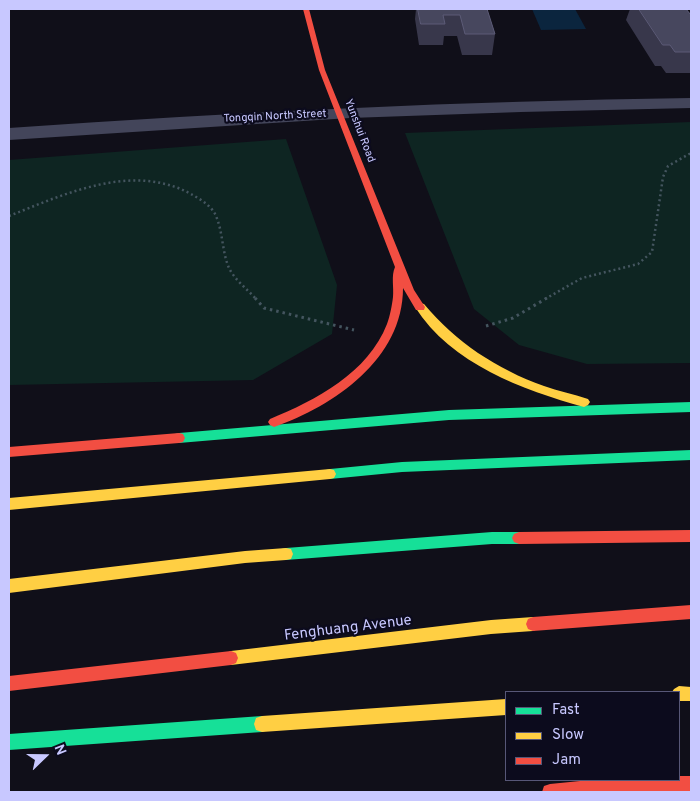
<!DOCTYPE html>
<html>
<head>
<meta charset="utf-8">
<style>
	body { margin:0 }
	#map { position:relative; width:700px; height:801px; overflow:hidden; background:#100f19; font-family:Overpass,sans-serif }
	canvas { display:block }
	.frame { position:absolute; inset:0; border:10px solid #c8c8ff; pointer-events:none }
	.legend { position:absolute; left:505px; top:691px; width:175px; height:90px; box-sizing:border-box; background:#0c0b1d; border:1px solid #575777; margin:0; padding:6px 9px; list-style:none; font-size:15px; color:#c8c8ff }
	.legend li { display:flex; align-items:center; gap:10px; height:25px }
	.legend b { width:25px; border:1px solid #575777 }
	.north { position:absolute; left:20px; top:731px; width:50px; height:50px; -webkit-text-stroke:4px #0c0b1d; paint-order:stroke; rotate:68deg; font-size:14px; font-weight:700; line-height:20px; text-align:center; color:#c8c8ff }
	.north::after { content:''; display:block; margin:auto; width:18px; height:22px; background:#c8c8ff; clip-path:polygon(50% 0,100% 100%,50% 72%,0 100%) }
</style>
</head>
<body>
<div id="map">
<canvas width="700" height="801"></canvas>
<div class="frame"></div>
<ul class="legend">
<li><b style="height:6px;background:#16e098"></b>Fast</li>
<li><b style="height:6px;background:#ffcf43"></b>Slow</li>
<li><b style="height:6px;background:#f24e42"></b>Jam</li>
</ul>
<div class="north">N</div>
</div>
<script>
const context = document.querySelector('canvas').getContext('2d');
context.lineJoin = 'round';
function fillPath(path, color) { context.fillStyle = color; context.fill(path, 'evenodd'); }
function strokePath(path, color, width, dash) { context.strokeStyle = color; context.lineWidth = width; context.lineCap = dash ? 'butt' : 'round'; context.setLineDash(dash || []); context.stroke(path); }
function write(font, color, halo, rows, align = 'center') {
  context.font = font + ' Overpass,sans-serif'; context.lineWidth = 4.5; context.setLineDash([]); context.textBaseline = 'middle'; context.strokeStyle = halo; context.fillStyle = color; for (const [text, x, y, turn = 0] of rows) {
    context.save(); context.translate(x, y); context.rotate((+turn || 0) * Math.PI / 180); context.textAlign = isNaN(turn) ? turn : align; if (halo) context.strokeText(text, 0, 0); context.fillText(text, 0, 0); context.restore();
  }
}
fillPath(new Path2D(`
	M691 122V363L587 364 519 345 474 309 405 133Z
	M286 139 337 285 332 334 253 380 9 385V160Z`), '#0e2522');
fillPath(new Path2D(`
	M532 9H575L586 29 541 30Z`), '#0b253e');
strokePath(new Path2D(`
	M9 216C65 194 132 162 191 194 200 199 212 206 216 216 223 232 222 252 229 268 234 279 248 290 256 299
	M545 299 582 278 638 264 652 252 663 177 668 166 691 153`), '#44555f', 2.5, [2, 3]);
strokePath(new Path2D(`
	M255 298 264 308 354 330
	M486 326 513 318 547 298`), '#44555f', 3, [2.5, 4]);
fillPath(new Path2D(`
	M691 98V108L521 112 350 118 9 140V128C236 112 463 101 691 98Z`), '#43455a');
fillPath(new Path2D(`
	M691 402V412L449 420 179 443 175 442 173 438 175 434 179 433 449 410Z
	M691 450V460L402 472 330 479 326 478 324 474 326 470 330 469 402 462Z
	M492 532H519L524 534 526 538 524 542 519 544H492L286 560 281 559 279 554 281 549 286 548Z
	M262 716 268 718 270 724 268 730 262 732 9 750V734Z`), '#16e098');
fillPath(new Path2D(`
	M420 303 424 304C456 342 496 369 544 386 558 391 573 394 588 399L590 402 588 405 584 407C523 390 451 364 415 307Z
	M330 469 334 470 336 474 334 478 330 479 9 510V498Z
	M286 548 291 549 293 554 291 559 286 560 245 563 9 593V579L245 551Z
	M533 617 538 619 540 624 538 629 533 631 491 634 231 665 226 663 224 658 226 653 231 651 491 620Z
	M679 686 691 687V701H679V692H672L674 689Z
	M506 699V715L262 732 256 730 254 724 256 718 262 716Z`), '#ffcf43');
fillPath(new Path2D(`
	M303 9H309L325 70 414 290 425 307 424 310H416L403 288C403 359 334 406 274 427L270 425 268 422 270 419C316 400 368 373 387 324 390 316 392 305 393 297 394 287 391 276 395 267L319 70Z
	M179 433 183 434 185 438 183 442 179 443 9 457V447Z
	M691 530V542L519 544 514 542 512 538 514 534 519 532Z
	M691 605V619L533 631 528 629 526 624 528 619 533 617Z
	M231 651 236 653 238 658 236 663 231 665 9 691V676Z
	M679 776H691V792H542L544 786 550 784 590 780H679Z`), '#f24e42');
fillPath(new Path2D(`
	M416 9H487L495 34 492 55H462L457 36H444L443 45H419L415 19Z
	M630 9H686L691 15V73H666L661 66H655L626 20Z`), '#38374b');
const building = new Path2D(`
	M418 9H487L495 34H465L460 15H443L445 24H421Z
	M639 9H686L691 15V52H675L670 45H663Z`);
fillPath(building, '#47475e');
strokePath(building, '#5c5b77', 1);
write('11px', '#c8c8ff', '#0c0b1d', [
	["Tongqin North Street",275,117,-3],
	["Yunshui Road",359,131,69]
]);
write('15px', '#c8c8ff', '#0c0b1d', [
	["Fenghuang Avenue",348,629,-7]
]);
</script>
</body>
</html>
